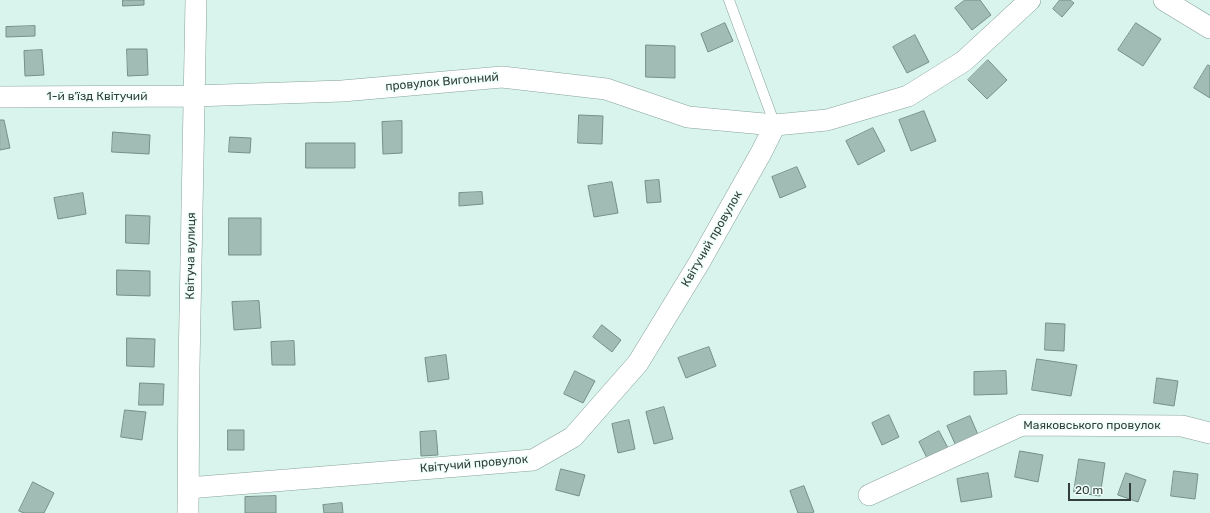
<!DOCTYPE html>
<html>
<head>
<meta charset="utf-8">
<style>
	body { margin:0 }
	#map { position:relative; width:1210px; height:513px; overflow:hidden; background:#d8f4ed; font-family:Rubik,sans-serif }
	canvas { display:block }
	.scale { position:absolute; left:1068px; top:483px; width:63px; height:18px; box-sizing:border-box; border:2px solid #333e3b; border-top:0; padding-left:5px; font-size:12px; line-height:14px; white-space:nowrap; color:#333e3b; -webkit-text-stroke:3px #eefffa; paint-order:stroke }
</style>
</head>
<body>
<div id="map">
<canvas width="1210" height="513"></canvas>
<div class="scale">20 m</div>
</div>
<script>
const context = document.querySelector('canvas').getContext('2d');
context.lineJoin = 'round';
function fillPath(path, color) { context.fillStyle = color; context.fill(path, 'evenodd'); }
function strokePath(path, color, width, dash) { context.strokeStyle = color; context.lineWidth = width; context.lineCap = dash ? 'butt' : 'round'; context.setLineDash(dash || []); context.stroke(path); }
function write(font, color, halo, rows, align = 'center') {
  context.font = font + ' Rubik,sans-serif'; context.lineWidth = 3; context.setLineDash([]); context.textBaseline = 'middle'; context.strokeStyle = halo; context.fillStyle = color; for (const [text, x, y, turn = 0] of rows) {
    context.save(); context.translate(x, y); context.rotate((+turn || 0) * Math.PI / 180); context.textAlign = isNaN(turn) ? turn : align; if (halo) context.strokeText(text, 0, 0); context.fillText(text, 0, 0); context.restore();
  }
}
const building = new Path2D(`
	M123 0H144V5L123 6Z
	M965 0H980L991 15 972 30 955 8Z
	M1060 0H1070L1074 3 1062 17 1053 9Z
	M725 23 733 41 708 52 701 34Z
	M1136 23 1161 39 1143 66 1118 50Z
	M35 26V36L6 37V27Z
	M915 35 929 62 907 73 893 47Z
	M646 45 675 46V78L646 77Z
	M127 49H147L148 75 128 76Z
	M42 50 44 75 25 76 24 51Z
	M988 60 1007 80 987 99 968 80Z
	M1208 65 1210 66V98L1194 88Z
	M924 111 936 141 911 151 899 120Z
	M579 115 603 116 602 144 578 143Z
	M0 120H4L10 148 0 150Z
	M402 121V153L383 154 382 122Z
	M873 128 885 151 858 165 846 141Z
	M113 132 150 135 149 154 112 152Z
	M230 137 251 138 250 153 229 152Z
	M306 143H355V168H306Z
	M797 167 806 187 780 198 772 177Z
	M659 180 661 202 647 203 645 181Z
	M612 182 618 213 594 217 588 186Z
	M482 192 483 204 459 206V193Z
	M83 193 86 214 58 219 54 198Z
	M126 215 150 216 149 244 126 243Z
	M229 218H261V255H229Z
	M117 270 150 271V296L117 295Z
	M259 301 261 328 234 330 232 302Z
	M1046 323 1065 324 1064 351 1045 350Z
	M602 325 621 340 612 352 593 337Z
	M127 338 155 339 154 367 127 366Z
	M294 341 295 365H272L271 342Z
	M709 347 716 366 686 378 678 358Z
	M446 355 449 379 428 382 425 358Z
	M1037 359 1077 365 1071 396 1032 390Z
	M575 371 595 381 583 403 564 394Z
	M1006 371 1007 394 974 395V372Z
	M1157 378 1178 381 1174 406 1154 403Z
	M140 383 164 384 163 405H139Z
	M664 407 673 439 654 444 646 412Z
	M125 410 146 412 142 440 121 437Z
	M889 415 899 437 882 445 872 423Z
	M970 416 979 437 956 446 947 426Z
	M629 420 635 449 618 453 612 424Z
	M228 430H244V450H228Z
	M436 431 438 455 421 456 420 432Z
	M939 431 948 448 927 458 919 442Z
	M1020 451 1043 455 1038 482 1015 477Z
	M1079 459 1105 463 1100 496 1074 492Z
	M561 469 585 475 579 496 556 490Z
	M1174 471 1198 474 1195 499 1171 496Z
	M988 473 992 497 961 502 957 479Z
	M1126 473 1146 480 1138 502 1118 495Z
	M33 482 54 493 44 513H24L19 511Z
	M804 486 814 512 812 513H798L790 491Z
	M276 496V513H245V497Z
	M342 503 343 513H324L323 505Z`);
fillPath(building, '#a1bcb5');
strokePath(building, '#768f89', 1);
const lane = new Path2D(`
	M729 0 775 125`);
const street = new Path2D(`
	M1164 0 1210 28
	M0 97 194 96 342 91 502 77 606 89 688 117 775 125 827 120 908 96 964 61 1030 0
	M188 488 533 460 573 437 638 363 699 263 761 153 775 125
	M869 495 1022 425 1182 426 1210 433
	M188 513 189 367 196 0`);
strokePath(lane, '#88a29b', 11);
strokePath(street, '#88a29b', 22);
strokePath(lane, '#fff', 10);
strokePath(street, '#fff', 21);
write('12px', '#333e3b', '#eefffa', [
	["провулок Вигонний",442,82,-5],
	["1-й в'їзд Квітучий",97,97],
	["Квітучий провулок",712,239,-60],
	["Квітуча вулиця",191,256,-89],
	["Маяковського провулок",1092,426],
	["Квітучий провулок",474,464,-5]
]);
</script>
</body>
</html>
